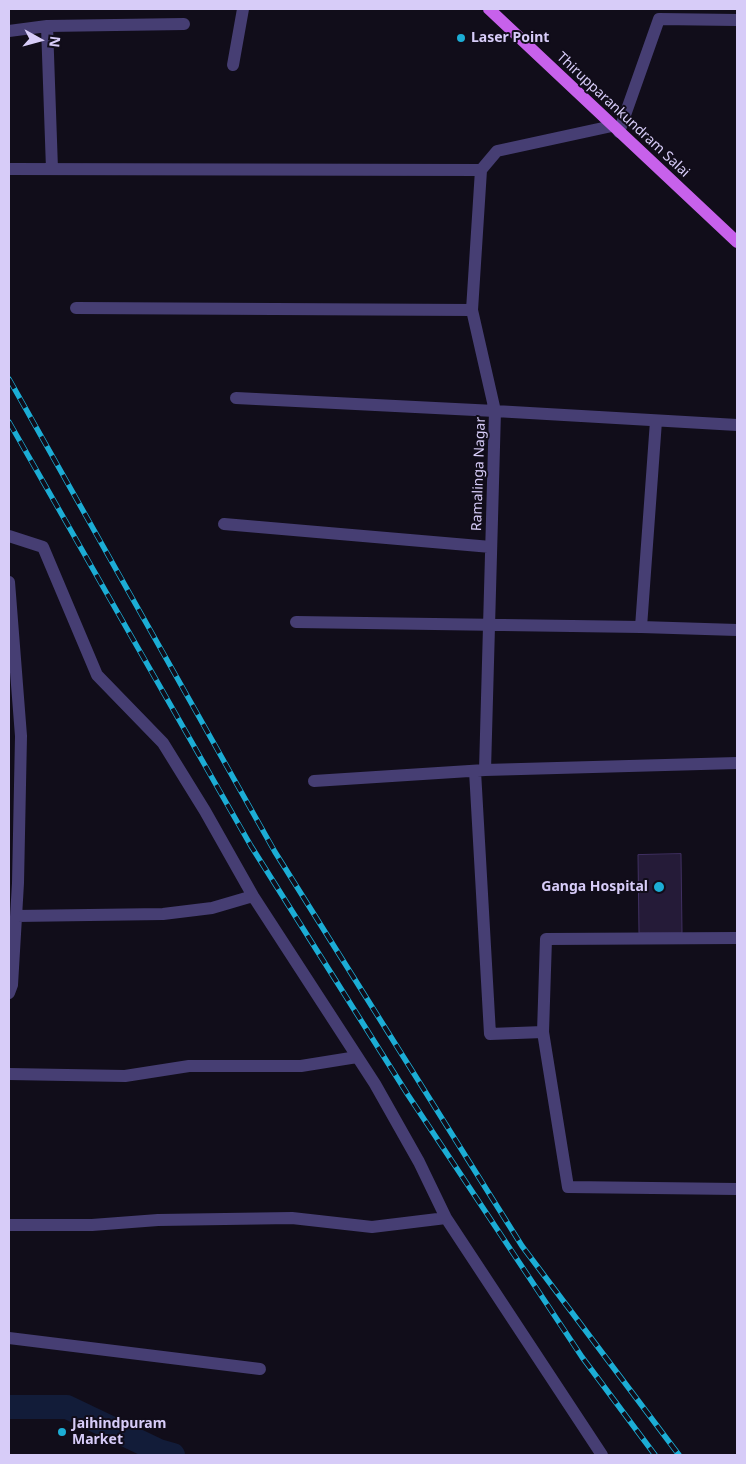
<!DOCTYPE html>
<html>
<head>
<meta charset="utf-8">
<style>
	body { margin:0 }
	#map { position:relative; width:746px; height:1464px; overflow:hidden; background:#110d1a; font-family:"Noto Sans",sans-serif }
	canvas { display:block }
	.frame { position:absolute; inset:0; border:10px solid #d7ccf8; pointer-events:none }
	.north { position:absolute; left:15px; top:15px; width:50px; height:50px; -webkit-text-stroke:4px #110d1a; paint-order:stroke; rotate:97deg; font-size:14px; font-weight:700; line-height:20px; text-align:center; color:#d7ccf8 }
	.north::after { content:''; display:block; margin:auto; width:18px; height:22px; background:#d7ccf8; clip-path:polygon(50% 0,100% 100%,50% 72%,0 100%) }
</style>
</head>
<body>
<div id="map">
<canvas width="746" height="1464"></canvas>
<div class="frame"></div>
<div class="north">N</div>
</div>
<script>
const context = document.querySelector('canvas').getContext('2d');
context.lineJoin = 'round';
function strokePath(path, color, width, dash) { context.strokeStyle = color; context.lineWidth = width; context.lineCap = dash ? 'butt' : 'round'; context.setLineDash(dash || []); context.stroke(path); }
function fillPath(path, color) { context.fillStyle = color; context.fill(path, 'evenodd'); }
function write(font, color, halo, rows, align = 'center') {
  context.font = font + ' "Noto Sans",sans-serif'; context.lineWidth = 4; context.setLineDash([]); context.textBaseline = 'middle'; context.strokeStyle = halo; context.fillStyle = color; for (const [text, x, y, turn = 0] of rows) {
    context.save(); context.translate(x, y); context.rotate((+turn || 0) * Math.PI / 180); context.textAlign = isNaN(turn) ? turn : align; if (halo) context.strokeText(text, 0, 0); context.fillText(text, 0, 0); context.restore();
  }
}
strokePath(new Path2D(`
	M9 1407H67L159 1451 173 1455`), '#121c39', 24);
const building = new Path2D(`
	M681 854 682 933H639L638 855Z`);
fillPath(building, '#251b38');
strokePath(building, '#403062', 1);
strokePath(new Path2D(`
	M47 26 184 24
	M9 31 47 26 52 169
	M233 65 243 9
	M619 132 659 19 737 20
	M9 169 481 170 497 151 612 126
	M76 308 472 310 481 170
	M236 398 495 411 472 310
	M224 524 491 547
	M9 536 43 547 97 675 163 743 205 811 253 896 375 1084 419 1162 446 1218 602 1455
	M9 582 21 736 18 883 12 985 9 993
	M296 622 641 627 737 630
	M641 627 656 421
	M485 770 737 763
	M475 771 490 1034 543 1032 568 1187 737 1189
	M314 781 485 770 495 411 737 425
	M16 916 163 914 212 908 253 896
	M543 1032 546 939 737 938
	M9 1074 125 1076 189 1066H301L357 1057
	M9 1225H92L158 1220 292 1218 372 1227 446 1218
	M9 1338 260 1369`), '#463e73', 12);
strokePath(new Path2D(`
	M489 9 737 242`), '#c761eb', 12);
const rail = new Path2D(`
	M9 379 275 852 522 1246 679 1455
	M9 422 251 846 408 1095 582 1357 655 1455`);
strokePath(rail, '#1cadd5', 5.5);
strokePath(rail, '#110d1a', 4, [11]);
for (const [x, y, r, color] of [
	[461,38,5,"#1cadd5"],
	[659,887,6,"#1cadd5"],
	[62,1432,5,"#1cadd5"]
]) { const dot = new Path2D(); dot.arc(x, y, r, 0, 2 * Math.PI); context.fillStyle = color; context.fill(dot); strokePath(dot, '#110d1a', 2); }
write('bold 14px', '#d7ccf8', '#110d1a', [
	["Laser Point",471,38],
	["Ganga Hospital",648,887,"right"],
	["Jaihindpuram",72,1424],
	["Market",72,1440]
], 'left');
write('14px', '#d7ccf8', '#110d1a', [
	["Thirupparankundram Salai",623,115,43],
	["Ramalinga Nagar",479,474,-88]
]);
</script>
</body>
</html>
